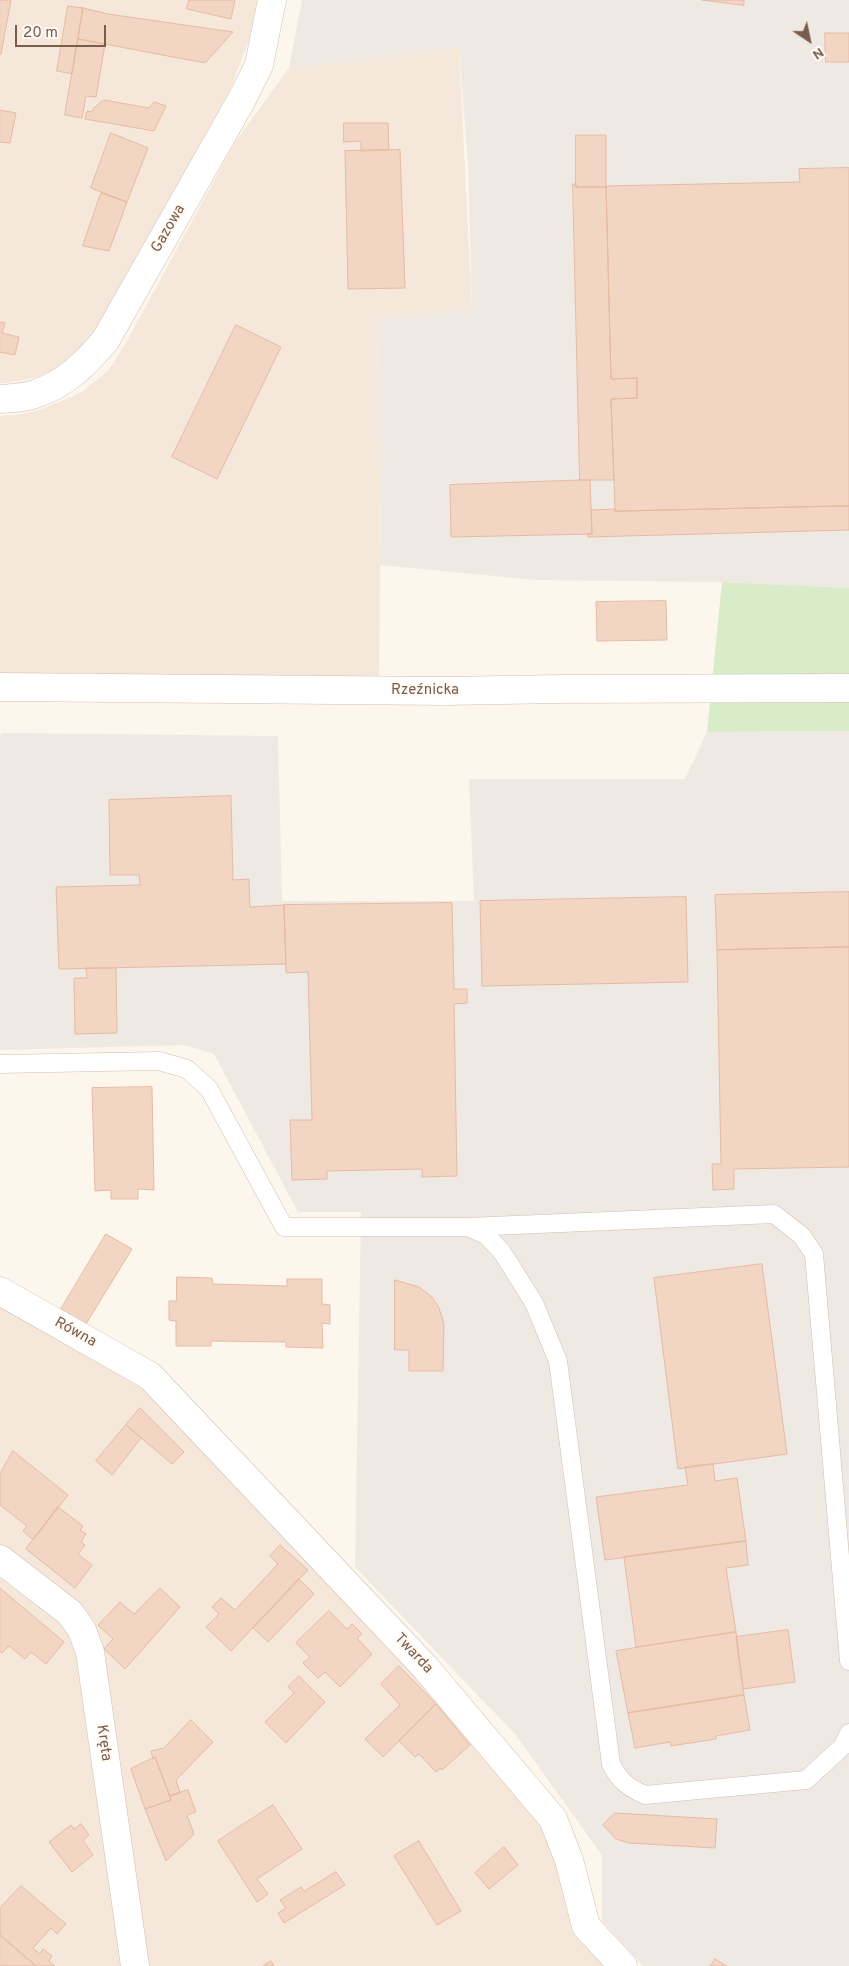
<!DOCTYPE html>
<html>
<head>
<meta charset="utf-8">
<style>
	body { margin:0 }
	#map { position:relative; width:849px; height:1966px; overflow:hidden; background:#fdf6ec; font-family:Overpass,sans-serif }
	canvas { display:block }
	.north { position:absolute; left:784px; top:15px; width:50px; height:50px; -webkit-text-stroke:4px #fffaf3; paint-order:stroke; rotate:146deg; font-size:14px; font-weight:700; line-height:20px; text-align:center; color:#7a5c4d }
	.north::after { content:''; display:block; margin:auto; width:18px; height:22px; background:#7a5c4d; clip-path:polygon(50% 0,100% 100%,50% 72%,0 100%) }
	.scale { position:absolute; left:15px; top:25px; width:91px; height:22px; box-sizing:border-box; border:2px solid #7a5c4d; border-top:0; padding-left:6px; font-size:15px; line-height:18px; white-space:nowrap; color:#7a5c4d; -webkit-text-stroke:4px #fffaf3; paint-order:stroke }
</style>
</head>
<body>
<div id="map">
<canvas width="849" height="1966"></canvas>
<div class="north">N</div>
<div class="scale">20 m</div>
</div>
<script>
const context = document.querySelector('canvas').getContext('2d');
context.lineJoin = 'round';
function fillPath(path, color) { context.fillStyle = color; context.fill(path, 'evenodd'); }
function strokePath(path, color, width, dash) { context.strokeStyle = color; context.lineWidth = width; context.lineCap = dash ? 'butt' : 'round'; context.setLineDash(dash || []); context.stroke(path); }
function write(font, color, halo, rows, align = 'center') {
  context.font = font + ' Overpass,sans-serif'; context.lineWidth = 4.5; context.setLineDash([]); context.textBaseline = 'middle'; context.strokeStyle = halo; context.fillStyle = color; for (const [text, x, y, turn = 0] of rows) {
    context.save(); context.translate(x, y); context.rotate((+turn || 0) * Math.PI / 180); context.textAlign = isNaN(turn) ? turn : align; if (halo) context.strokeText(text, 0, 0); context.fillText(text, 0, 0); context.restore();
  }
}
fillPath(new Path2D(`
	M0 0H257L250 38 230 90 89 343 56 370 38 377 7 383H0Z
	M459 48 472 310 377 318 380 565 379 682 0 673V416L22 414 39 410 69 398 83 391 108 371 127 341 235 142 289 68Z
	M0 1298 117 1362 276 1522 547 1824 612 1966H145L76 1605 0 1545Z
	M0 1573 47 1609 76 1639 125 1966H0Z`), '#f5e8da');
fillPath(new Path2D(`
	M302 0H849V588L722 582 536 580 380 565 377 318 472 310 468 165 459 48 289 68Z
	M849 731V1966H643L602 1921V1855L515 1734 355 1567 361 1212H298L214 1054 184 1045 0 1050V735L3 733 278 736 282 901H474L469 779H685L707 732Z`), '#efe9e4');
fillPath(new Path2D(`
	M722 582 849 588V731L707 732Z`), '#d8ecc9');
const building = new Path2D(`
	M0 0H11L1 54H0Z
	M189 0H235L231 19 187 9Z
	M702 0H744V5Z
	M68 6 83 8 72 74 57 71Z
	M83 8 108 14 233 32 205 63 78 39Z
	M825 33H849V62H826Z
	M78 39 105 44 96 97 86 96 82 118 65 115Z
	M104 100 149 108 154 102 166 106 154 131 85 119 87 111 92 112 93 109Z
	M0 110 16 113 10 143 0 142Z
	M344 123H388L389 150 361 151V141L344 142Z
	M111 133 148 148 127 202 91 188Z
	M576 135H606V187H576Z
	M400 150 405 288 348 289 345 151Z
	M849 168V506L615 511 611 399 637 398V378L611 379 606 186 800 182 799 169Z
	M573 184H576V187H606L611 379 637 378V398L611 399 614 480H580Z
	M101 193 127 202 109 251 83 246Z
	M0 322 5 323 2 333 19 337 15 355 0 352Z
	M236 325 281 347 217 479 172 457Z
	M580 480H590L592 534 451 537 450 485Z
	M849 506V530L588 537V534H592L591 510 615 509V511Z
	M666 601 667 640 597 641 596 602Z
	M231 796 233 880 249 879 250 907 284 905 286 964 59 969 56 887 140 885 139 875H110L109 800Z
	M849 892V947L717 950 715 895Z
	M686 897 688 982 482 986 480 901Z
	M452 903 454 989H467V1003L454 1004 457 1176 422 1177V1169L327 1171V1179L292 1180 290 1120H312L308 972 286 973 284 905Z
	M849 947V1167L734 1169V1189L713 1190 712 1164H721L717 950Z
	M86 968H116L117 1033 75 1034 74 978H87Z
	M152 1087 154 1190 138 1189V1199H111V1190L95 1191 92 1088Z
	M106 1234 132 1249 86 1324 61 1309Z
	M762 1264 787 1454 678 1469 654 1278Z
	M177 1277 212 1278 213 1284 287 1286V1279H322V1304L330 1305V1324L322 1323 323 1348 286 1347V1342L211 1341V1346H176V1321L169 1320V1301H176Z
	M395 1280 419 1287 432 1297 439 1308 444 1324 443 1371H409V1350H395Z
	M140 1408 184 1452 172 1464 126 1425Z
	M126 1425 141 1438 112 1475 96 1461Z
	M13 1451 68 1495 33 1540 23 1531 27 1526 0 1505V1474Z
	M713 1464 715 1481 737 1478 746 1541 605 1560 596 1497 688 1485 685 1467Z
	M58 1507 83 1526 80 1530 86 1534 81 1542 85 1545 78 1554 92 1565 75 1588 26 1549Z
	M746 1541 748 1565 726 1568 736 1632 636 1647 624 1557Z
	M280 1545 308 1570 231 1651 206 1627 219 1614 212 1607 221 1598 235 1610 278 1564 270 1556Z
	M299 1579 314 1594 268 1642 253 1628Z
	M0 1588 64 1642 46 1664 31 1652 25 1659 9 1646 2 1653 0 1651Z
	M160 1588 180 1607 125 1669 104 1649 113 1639 98 1625 120 1602 134 1614Z
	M329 1611 347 1629 352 1624 362 1634 357 1638 372 1654 340 1687 325 1672 318 1678 303 1663 310 1657 296 1643Z
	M788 1630 795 1682 743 1689 736 1637Z
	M736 1632 744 1695 628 1713 616 1651Z
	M399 1666 436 1704 383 1757 365 1739 400 1705 381 1684Z
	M299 1676 325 1702 286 1743 265 1722 294 1693 288 1687Z
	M744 1695 750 1730 716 1736V1739L671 1746 670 1742 635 1748 628 1713Z
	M436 1704 470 1745 442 1770 441 1768 436 1772 419 1754 415 1757 399 1741Z
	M191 1720 213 1742 176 1780 180 1793 170 1796 155 1757 153 1759 151 1751 164 1748Z
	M155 1757 171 1800 145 1809 131 1769Z
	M188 1790 196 1812 187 1815 194 1834 166 1861 145 1809 171 1800 170 1796Z
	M273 1805 302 1849 257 1879 268 1894 257 1902 218 1841Z
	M615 1813 717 1819 715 1848 629 1843 616 1839 603 1825Z
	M81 1824 89 1835 83 1840 93 1855 72 1872 49 1842 71 1825 74 1829Z
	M419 1841 461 1911 437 1925 394 1856Z
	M504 1847 518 1865 489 1889 475 1873Z
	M336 1872 345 1885 284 1923 278 1913 286 1908 280 1900 301 1887 304 1891Z
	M21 1886 66 1924 57 1934 51 1928 33 1948 40 1954 43 1949 52 1956 49 1961 55 1966H36L0 1935V1908Z
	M0 1935 36 1966H0Z
	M715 1959 727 1966H711Z
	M271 1961 274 1966H263Z`);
fillPath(building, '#f3d5c3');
strokePath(building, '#e6bba3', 1);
const lane = new Path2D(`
	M0 1064 159 1061 187 1069 209 1089 284 1227H467L774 1214 802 1236 814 1254 849 1661
	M468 1227 486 1235 502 1252 534 1303 558 1361 611 1764C620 1781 627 1787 645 1795L806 1780 842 1747 849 1733`);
const street = new Path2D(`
	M0 399C11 398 24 398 35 394 65 384 84 365 105 341L241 101 259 65 272 0
	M0 687 444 691 561 689 849 688
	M0 1291 150 1376 424 1666 553 1819 569 1860 586 1926 623 1966
	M0 1559 70 1613 82 1630 90 1652 135 1966`);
strokePath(lane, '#d1beb0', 19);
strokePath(street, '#d1beb0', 29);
strokePath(lane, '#fff', 18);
strokePath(street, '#fff', 28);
write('15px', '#7a5c4d', '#fffaf3', [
	["Gazowa",169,229,-60],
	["Rzeźnicka",425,691],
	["Równa",75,1333,29],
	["Twarda",413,1654,47],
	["Kręta",103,1743,82]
]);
</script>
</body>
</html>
